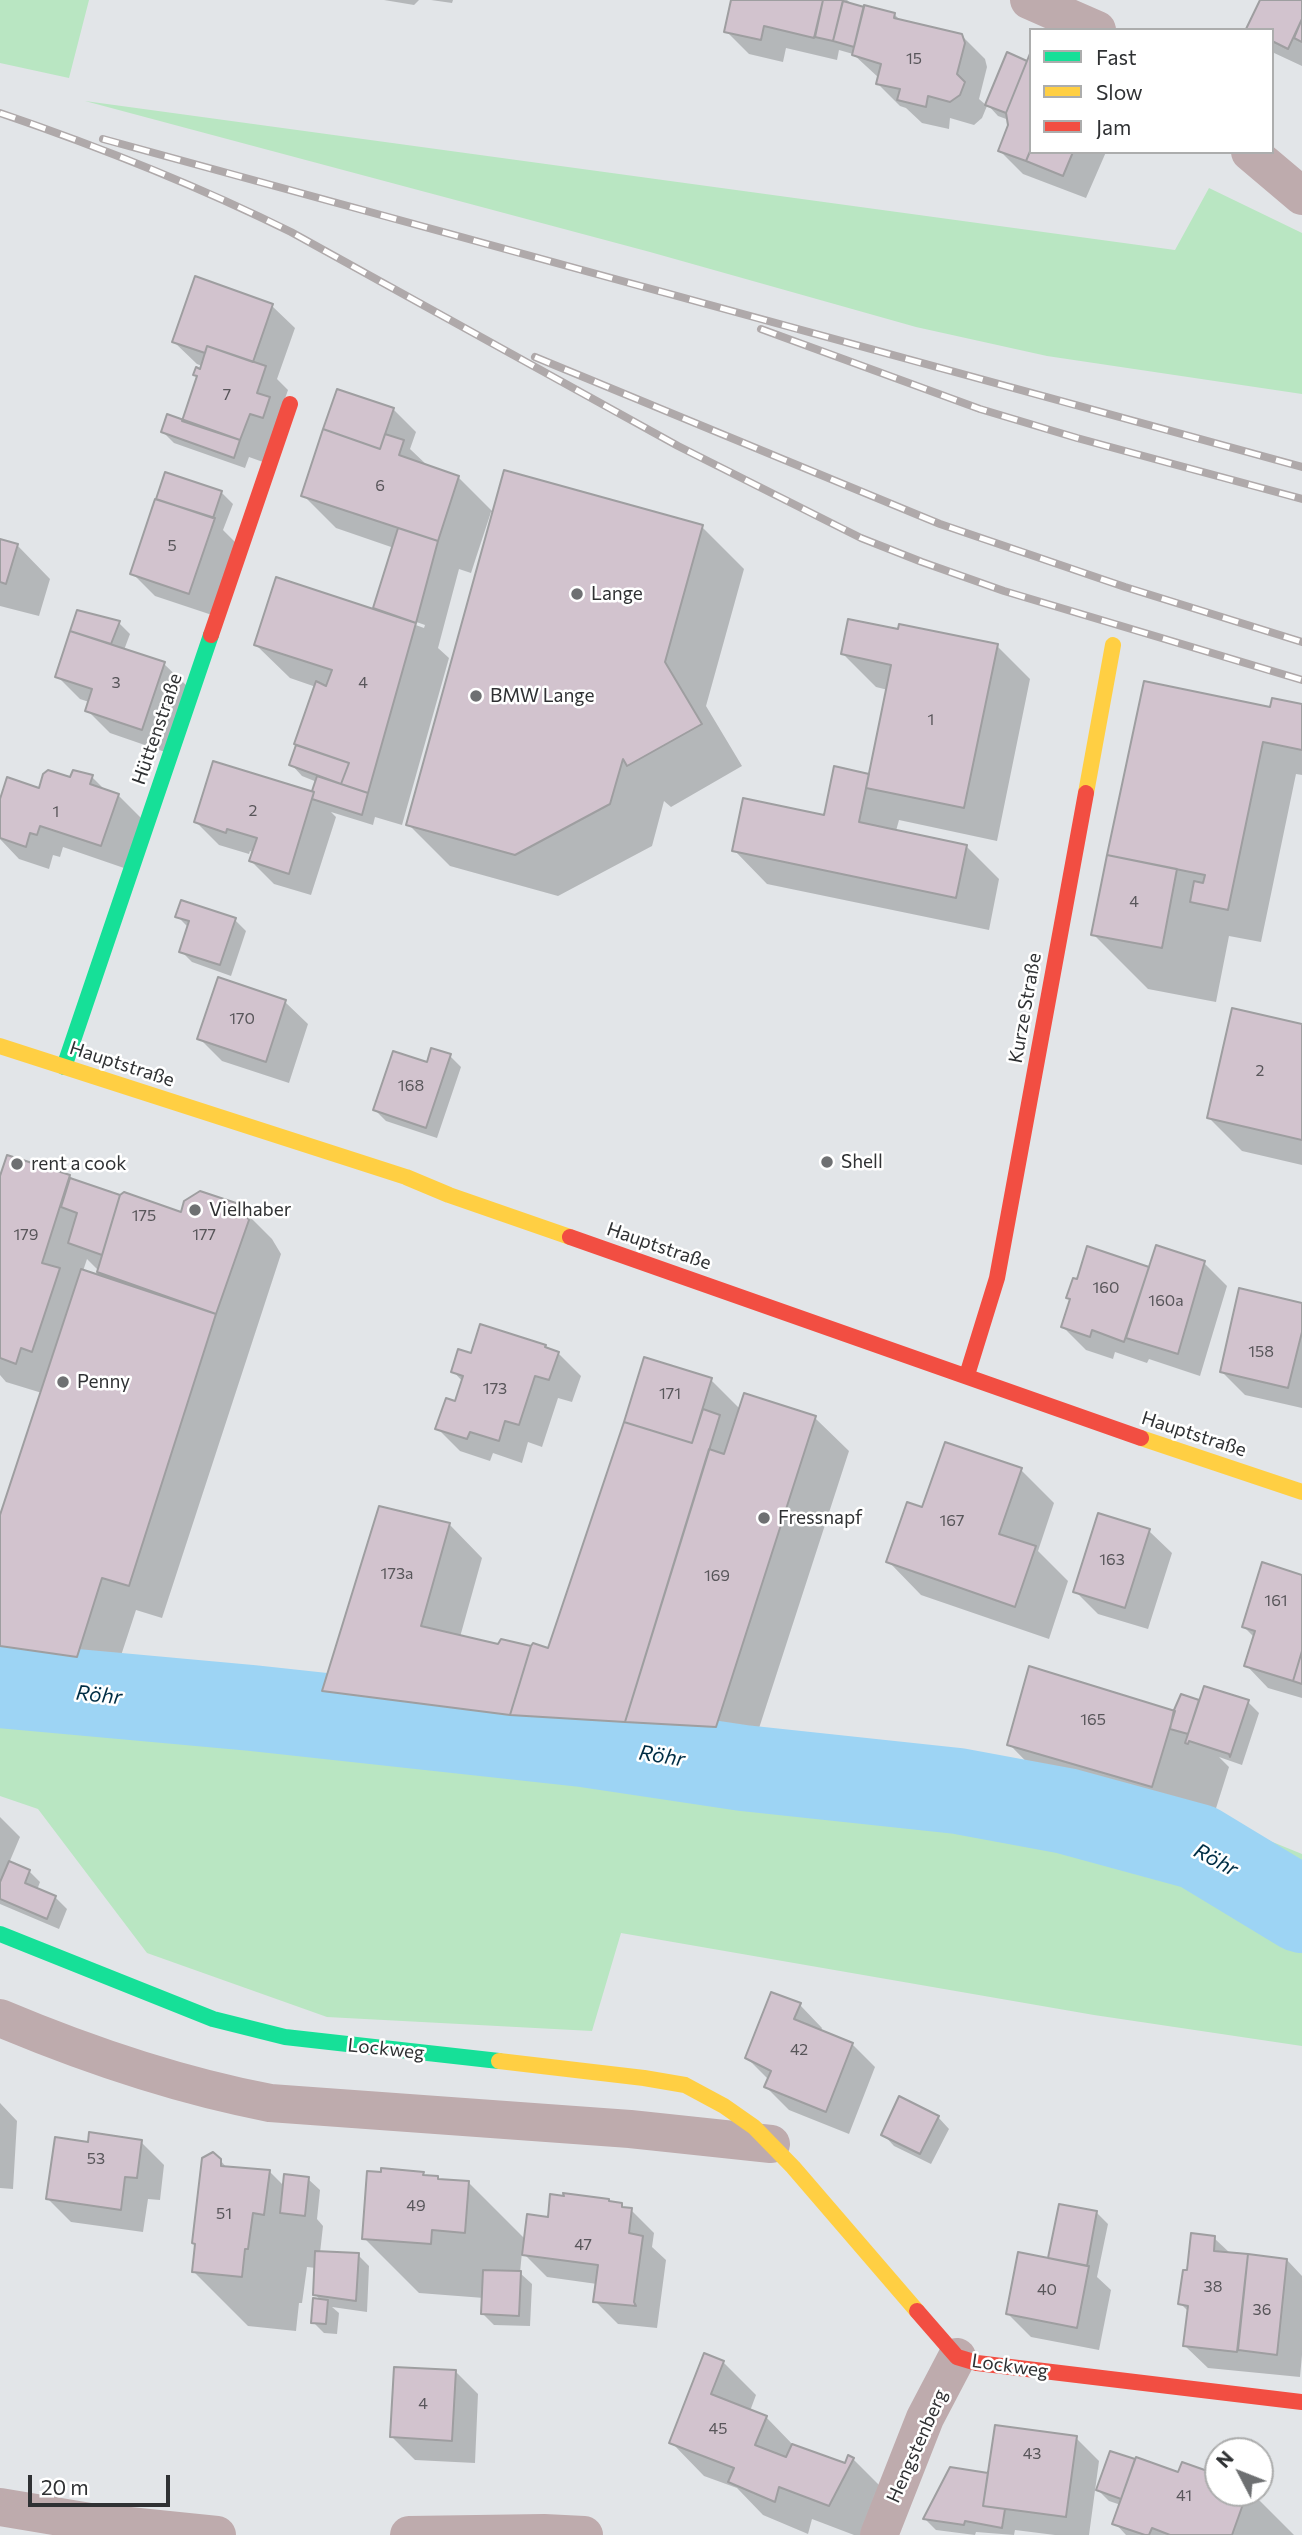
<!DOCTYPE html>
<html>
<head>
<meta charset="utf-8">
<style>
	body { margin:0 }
	#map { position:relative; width:1302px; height:2535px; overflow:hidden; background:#e2e5e8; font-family:Commissioner,sans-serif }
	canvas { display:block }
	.legend { position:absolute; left:1029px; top:28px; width:245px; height:126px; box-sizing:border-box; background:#fff; border:2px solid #acadad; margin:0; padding:9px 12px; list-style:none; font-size:21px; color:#2f3133 }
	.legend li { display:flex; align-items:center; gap:14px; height:35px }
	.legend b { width:35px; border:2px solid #acadad }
	.north { position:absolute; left:1204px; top:2437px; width:70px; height:70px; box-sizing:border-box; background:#fff; border:2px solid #acadad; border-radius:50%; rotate:312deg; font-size:19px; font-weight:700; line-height:28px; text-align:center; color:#2f3133 }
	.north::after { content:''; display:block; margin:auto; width:24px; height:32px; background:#6e7072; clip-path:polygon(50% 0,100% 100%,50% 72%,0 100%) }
	.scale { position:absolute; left:28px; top:2475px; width:142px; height:32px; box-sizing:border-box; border:4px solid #2f3133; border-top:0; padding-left:9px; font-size:21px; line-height:24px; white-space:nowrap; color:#2f3133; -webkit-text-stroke:5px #fff; paint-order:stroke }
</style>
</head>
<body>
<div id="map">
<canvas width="1302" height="2535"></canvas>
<ul class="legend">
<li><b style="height:9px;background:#16e098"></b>Fast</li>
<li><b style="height:9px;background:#ffcf43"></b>Slow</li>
<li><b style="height:9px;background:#f24e42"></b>Jam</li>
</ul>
<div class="north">N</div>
<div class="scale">20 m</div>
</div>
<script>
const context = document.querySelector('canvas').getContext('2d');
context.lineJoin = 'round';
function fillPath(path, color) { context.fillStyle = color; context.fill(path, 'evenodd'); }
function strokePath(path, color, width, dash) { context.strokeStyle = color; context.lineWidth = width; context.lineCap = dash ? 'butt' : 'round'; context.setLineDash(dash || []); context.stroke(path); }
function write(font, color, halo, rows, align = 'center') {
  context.font = font + ' Commissioner,sans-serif'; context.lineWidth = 5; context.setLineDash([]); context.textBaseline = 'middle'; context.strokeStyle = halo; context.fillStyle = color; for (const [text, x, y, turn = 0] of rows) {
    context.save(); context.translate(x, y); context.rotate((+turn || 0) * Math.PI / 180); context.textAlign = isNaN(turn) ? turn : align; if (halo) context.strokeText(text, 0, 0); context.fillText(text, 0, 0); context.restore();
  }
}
fillPath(new Path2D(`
	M0 0H89L69 78 0 63Z
	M85 101 1175 250 1209 188 1302 233V394L1047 356 916 327 650 252Z
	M0 1708 286 1726 488 1750 776 1761 1211 1817 1302 1854V2046L1094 2015 621 1933 592 2031 327 2017 147 1953 38 1809 0 1796Z`), '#b9e6c2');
fillPath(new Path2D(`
	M384 0H419L414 5Z
	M431 0H453L452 3Z
	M733 0H847L853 5 894 14 901 21 962 36 985 59 987 67 979 99 987 106 982 118 974 125 950 118 949 129 922 123 906 108 900 106 877 83 879 78 853 54 839 50 837 60 786 48 783 62 749 54 726 31Z
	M1262 0H1302V66L1272 52V30L1248 28Z
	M1008 55 1031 152H1106L1086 198 1023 174 1000 151 1010 125 1009 120 998 116 987 104Z
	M272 306 295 328 277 379 288 390 263 462 249 457 245 468 174 443 163 432 184 422 198 378 195 375 201 371 202 366 197 364 174 342Z
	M393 409 416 432 410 449 429 467 458 477 494 513 702 527 744 569 706 706 742 766 671 807 664 801 652 846 558 896 450 866 408 824 494 513 491 512 471 573 459 569 438 648 449 658 402 825 375 817 373 825 331 812 336 817 311 895 274 884 251 861 254 852 250 851 249 854 219 845 196 822 214 763 318 795 317 782 302 776 291 764 316 687 290 678 256 645 380 614 375 608 394 548 336 528 303 495ZM399 616 425 625 424 628 399 619Z
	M167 474 221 492 233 504 223 530 236 543 212 615 155 596 132 573Z
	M0 540 17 545 50 579 39 616 0 606Z
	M78 612 119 623 130 634 124 650 164 664 187 686 165 752 110 733 87 710 89 702 80 699 57 676Z
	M997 646 1030 679 997 841 899 820 896 831 966 846 999 879 989 930 767 884 734 850 825 817 870 776 888 690 876 687 843 654Z
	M1302 706V775L1296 774 1261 942 1229 936 1216 1002 1148 989 1093 934 1271 709Z
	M92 777 107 792 118 795 141 818 124 868 63 847 60 857 53 855 49 869 19 859 0 839V805L40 790Z
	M177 916 235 920 246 931 231 976 192 962 181 951 189 928Z
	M285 1002 308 1024 289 1083 222 1061 199 1038Z
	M1302 1026V1165L1242 1151 1209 1118Z
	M450 1056 461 1067 437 1138 386 1121 375 1110 428 1064Z
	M8 1157 70 1176 74 1181 121 1197 182 1214 238 1205 272 1239 281 1254 162 1618 136 1610 110 1689 0 1674V1521L42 1393 6 1382 0 1375V1182ZM87 1259 99 1271 98 1274 83 1271Z
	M1204 1263 1227 1286 1200 1376 1149 1359 1147 1363 1115 1352 1113 1359 1086 1350 1063 1327 1072 1301 1068 1297 1150 1269Z
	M1302 1305V1408L1245 1395 1222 1372Z
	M548 1350 558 1353 581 1376 572 1402 558 1398 542 1447 528 1442 522 1463 493 1453 490 1461 460 1451 437 1428 456 1403 463 1382 453 1371Z
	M711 1380 741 1410 815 1418 849 1451 749 1759 544 1747 357 1724 323 1690 449 1524 482 1558 460 1637 498 1646 549 1650Z
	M1021 1470 1054 1503 1038 1551 1068 1581 1049 1639 921 1595 888 1561Z
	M1149 1531 1172 1553 1148 1629 1098 1614 1075 1591Z
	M1302 1576V1698L1268 1688 1246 1665 1254 1637 1244 1627Z
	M1182 1696 1200 1702H1248L1259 1713 1242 1765 1219 1757 1229 1767 1206 1840 1063 1799 1009 1744 1175 1713Z
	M0 1817 20 1837 9 1863 29 1871 40 1882 37 1890 55 1897 67 1909 59 1929 0 1904Z
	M800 2005 822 2028 821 2031 852 2044 875 2067 849 2134 789 2110 766 2087 769 2080 747 2058Z
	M0 2103 17 2121 13 2189 0 2188Z
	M938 2117 949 2129 931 2164 894 2146 883 2134Z
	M141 2142 164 2165 160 2200 148 2199 143 2232 71 2222 48 2199 89 2144Z
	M220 2160 227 2168 269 2171 285 2187 308 2179 320 2190 317 2219 323 2226 320 2253 358 2255 369 2266 367 2312 332 2307 339 2313 337 2334 324 2333 313 2322 321 2301 315 2294 316 2268 307 2267 302 2303H299L296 2331 248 2326 193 2271Z
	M423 2174 440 2181 469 2183 526 2240 549 2219 621 2204 625 2209 631 2210 654 2233 652 2247 666 2260 657 2328 618 2324 595 2301 597 2284 547 2277 522 2252 520 2273 532 2284 530 2326 494 2325 483 2314 484 2298 419 2293 364 2238Z
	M1097 2213 1108 2224 1097 2277 1111 2290 1099 2350 1031 2337 1008 2314Z
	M1214 2238 1231 2254 1287 2260 1302 2276V2355L1300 2377 1208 2368 1185 2346 1189 2312 1180 2303 1189 2272Z
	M723 2362 756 2395 750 2411 766 2417 796 2448 846 2466 853 2459 886 2492 864 2535H854L812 2519 808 2534 763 2515 737 2488 704 2476 671 2442Z
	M455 2371 478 2394 475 2463 415 2460 392 2437Z
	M1076 2438 1099 2461 1089 2535H1055L1015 2530 1014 2535 976 2532 975 2535 936 2530 925 2519 990 2475Z
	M1134 2461 1179 2474 1183 2464 1218 2478V2493H1252L1294 2535H1126L1115 2523 1121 2505 1109 2501 1098 2490Z`), '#0003');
strokePath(new Path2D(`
	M0 1685 252 1708 583 1744 743 1768 958 1791 1066 1811 1198 1847 1302 1910`), '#9dd4f4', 86);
const building = new Path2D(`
	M731 0H823L814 38 764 26 761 40 724 32Z
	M823 0H843L833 41 815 37Z
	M1260 0H1302V19L1288 49 1272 41V30L1246 29Z
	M843 1 864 7 854 47 833 41Z
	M864 5 895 13 894 18 962 34 965 43 957 74 965 82 960 95 950 102 928 96 926 107 897 100 900 89 876 84 881 64 852 55Z
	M1302 19V42L1294 38Z
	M1031 51V149L1026 161 998 151 1008 125 1006 113Z
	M1007 52 1027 61 1006 113 985 105Z
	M1031 149V152H1073L1063 176 1026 161Z
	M195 276 273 304 253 362 207 346 205 353 172 342Z
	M207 346 266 366 257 393 270 397 263 418 250 414 240 440 182 421 197 376 193 375 196 367 200 369Z
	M337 389 394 408 380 449 323 429Z
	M167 414 240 440 234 458 161 432Z
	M323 429 380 449 385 434 404 440 399 455 459 476 438 541 301 496Z
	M504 470 703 525 665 662 702 724 627 766 623 759 610 804 515 855 406 825Z
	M165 472 222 491 213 518 156 499Z
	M155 499 215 518 189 594 130 574Z
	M398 528 438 541 416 623 373 608Z
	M0 539 18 544 6 584 0 582Z
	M276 577 416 623 368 793 341 784 349 763 294 744 316 681 326 686 332 670 254 645Z
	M77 610 120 621 111 644 70 631Z
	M848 619 898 629 899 624 998 644 964 808 866 788 891 665 841 654Z
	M70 631 165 662 142 730 85 711 92 689 55 677Z
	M1144 681 1270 707 1272 698 1302 704V750L1263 742 1228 910 1190 902 1194 881 1203 883 1205 875 1107 855Z
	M296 745 349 763 341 784 289 765Z
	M213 761 314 792 289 874 249 861 257 838 227 829 226 833 194 822Z
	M834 766 869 774 859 822 967 845 956 898 732 851 743 798 824 815Z
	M48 770 70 777 73 770 93 775 90 784 119 794 101 846 40 826 37 835 30 833 26 847 0 838V799L7 777 39 788 43 774Z
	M317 776 368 793 362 815 312 799 314 792 312 791Z
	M1107 855 1177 869 1162 948 1091 935Z
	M181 900 236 918 220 965 179 952 189 921 175 917Z
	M218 977 286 1000 266 1062 197 1039Z
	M1232 1008 1302 1024V1140L1207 1118Z
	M431 1048 451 1054 426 1128 373 1110 393 1051 427 1062Z
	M7 1155 70 1175 42 1263 60 1268 32 1352 21 1348 16 1364 0 1358V1176Z
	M70 1178 120 1195 102 1255 68 1243 77 1213 61 1207Z
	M200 1191 239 1204 249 1220 216 1314 97 1272 120 1195 124 1192 181 1212 184 1201Z
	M1156 1245 1205 1261 1178 1354 1126 1338Z
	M1087 1246 1149 1267 1124 1342 1092 1330 1090 1337 1061 1327 1070 1299 1066 1298 1073 1278 1077 1279Z
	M81 1269 216 1314 129 1586 102 1578 77 1657 0 1646V1515Z
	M1239 1288 1302 1303V1332L1288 1388 1220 1372Z
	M480 1324 546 1345 545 1347 559 1352 549 1380 535 1376 519 1425 505 1421 499 1441 470 1432 467 1439 435 1429 446 1398 455 1401 463 1376 451 1372 458 1349 471 1353Z
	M644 1357 712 1378 692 1443 624 1422Z
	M744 1393 816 1416 716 1727 625 1722 709 1449 724 1454Z
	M703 1409 720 1415 625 1722 510 1715 531 1646 533 1643 548 1648 624 1422 692 1443Z
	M945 1442 1022 1468 999 1534 1036 1546 1015 1607 886 1562 907 1502 922 1507Z
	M379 1506 450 1523 421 1626 498 1644 501 1639 531 1646 510 1715 322 1691Z
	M1098 1513 1150 1529 1125 1608 1073 1592Z
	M1262 1562 1302 1575V1651L1293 1681 1244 1666 1255 1631 1242 1627Z
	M1302 1651V1684L1293 1681Z
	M1029 1666 1175 1711 1152 1787 1007 1745Z
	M1204 1686 1249 1700 1230 1757 1229 1754 1189 1741 1188 1744 1185 1743Z
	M1181 1694 1199 1700 1188 1734 1170 1729 1174 1710Z
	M9 1861 30 1870 25 1883 56 1896 47 1919 0 1899V1882Z
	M771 1992 801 2003 794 2019 853 2043 826 2112 764 2087 771 2071 745 2058Z
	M899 2096 939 2116 920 2154 881 2135Z
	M89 2132 142 2140 137 2178 125 2177 121 2210 46 2199 55 2137 88 2142Z
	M213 2152 221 2159V2166L270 2170 264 2215 253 2213 248 2249H245L242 2277 192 2272 195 2244 192 2243 202 2158Z
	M381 2168 424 2172 423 2175 438 2176V2179L469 2181 465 2233 432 2230 431 2244 362 2239 367 2171 381 2172Z
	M284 2174 309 2177 305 2216 280 2213Z
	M563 2193 609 2199V2201L622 2203V2207L632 2208 629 2233 643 2236 634 2302 636 2306 593 2302 598 2265 522 2255 527 2214 548 2217 550 2194 564 2196Z
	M1059 2204 1097 2211 1087 2266 1048 2258Z
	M1191 2233 1215 2236 1214 2251 1248 2254 1237 2352 1183 2346 1188 2306 1178 2304 1183 2270H1187Z
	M315 2251 359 2253 356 2301 313 2295Z
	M1018 2252 1089 2266 1077 2328 1006 2314Z
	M1248 2254 1287 2259 1277 2355 1238 2350Z
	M483 2270 521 2271 519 2316 481 2314Z
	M313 2298 328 2300 326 2324 311 2323Z
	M704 2353 724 2361 711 2394 767 2416 755 2445 786 2457 792 2444 845 2463 848 2455 854 2458 829 2506 779 2487 775 2502 728 2482 734 2468 669 2443Z
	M394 2367 456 2370 452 2441 390 2437Z
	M995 2425 1077 2436 1066 2517 983 2506Z
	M1110 2451 1135 2459 1121 2499 1096 2490Z
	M1136 2457 1178 2472 1182 2462 1216 2474 1218 2493H1247L1232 2535H1170L1152 2528 1149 2535H1145L1112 2524Z
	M950 2467 988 2473 983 2506 1005 2509 1002 2528 965 2521 964 2525 923 2519Z`);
fillPath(building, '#d2c3ce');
strokePath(building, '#9e9ea0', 2);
strokePath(new Path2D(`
	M1029 0 1097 30
	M1250 152 1302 196
	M0 2018C88 2055 176 2085 270 2103L630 2129 771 2144
	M0 2507 90 2522 217 2535
	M409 2535 544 2533 584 2535
	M879 2535 925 2418 957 2357`), '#beabad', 38);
strokePath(new Path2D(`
	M64 1067 211 635
	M0 1934 213 2019 285 2037 499 2061`), '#16e098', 16);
strokePath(new Path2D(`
	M1086 793 1113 645
	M0 1046 406 1177 449 1195 570 1237
	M1141 1438 1302 1492
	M499 2061 644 2078 685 2085 724 2106 754 2127 793 2167 917 2311`), '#ffcf43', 16);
strokePath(new Path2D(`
	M211 635 290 404
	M570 1237 1141 1438
	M967 1375 997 1278 1086 793
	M917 2311 957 2357 977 2363 1302 2402`), '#f24e42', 16);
const rail = new Path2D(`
	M0 113C100 147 196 185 291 232L678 446 861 538 922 562 1004 591 1302 680
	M103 139 1302 467
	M761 329 980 409 1077 438 1302 499
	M535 357 940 524 1125 587 1302 642`);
strokePath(rail, '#afa9aa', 8);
strokePath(rail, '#fff', 5, [16]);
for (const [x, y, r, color] of [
	[577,594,7,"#6e7072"],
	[476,696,7,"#6e7072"],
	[827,1162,7,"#6e7072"],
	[17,1164,7,"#6e7072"],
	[195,1210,7,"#6e7072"],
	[63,1382,7,"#6e7072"],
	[764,1518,7,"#6e7072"]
]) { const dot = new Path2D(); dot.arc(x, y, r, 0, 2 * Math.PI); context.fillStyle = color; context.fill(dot); strokePath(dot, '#fff', 2.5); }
write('16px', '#58565a', null, [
	["15",914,59],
	["7",227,395],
	["6",380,486],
	["5",172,546],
	["3",116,683],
	["4",363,683],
	["1",931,720],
	["2",253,811],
	["1",56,812],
	["4",1134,902],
	["170",242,1019],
	["2",1260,1071],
	["168",411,1086],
	["175",144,1216],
	["179",26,1235],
	["177",204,1235],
	["160",1106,1288],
	["160a",1166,1301],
	["158",1261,1352],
	["173",495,1389],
	["171",670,1394],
	["167",952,1521],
	["163",1112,1560],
	["173a",397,1574],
	["169",717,1576],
	["161",1276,1601],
	["165",1093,1720],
	["42",799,2050],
	["53",96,2159],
	["49",416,2206],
	["51",224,2214],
	["47",583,2245],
	["38",1213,2287],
	["40",1047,2290],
	["36",1262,2310],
	["4",423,2404],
	["45",718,2429],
	["43",1032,2454],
	["41",1184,2496]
]);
write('19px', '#2f3133', '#fff', [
	["Lange",591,594],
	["BMW Lange",490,696],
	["Shell",841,1162],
	["rent a cook",31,1164],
	["Vielhaber",209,1210],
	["Penny",77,1382],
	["Fressnapf",778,1518]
], 'left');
write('19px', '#2f3133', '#fff', [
	["Hüttenstraße",157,729,-71],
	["Kurze Straße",1025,1008,-80],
	["Hauptstraße",122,1064,18],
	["Hauptstraße",659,1246,19],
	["Hauptstraße",1194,1434,18],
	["Lockweg",386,2049,6],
	["Lockweg",1010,2366,8],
	["Hengstenberg",917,2446,-66]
]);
write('italic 21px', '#002e45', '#fff', [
	["Röhr",99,1695,6],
	["Röhr",662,1756,9],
	["Röhr",1216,1860,28]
]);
</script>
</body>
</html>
